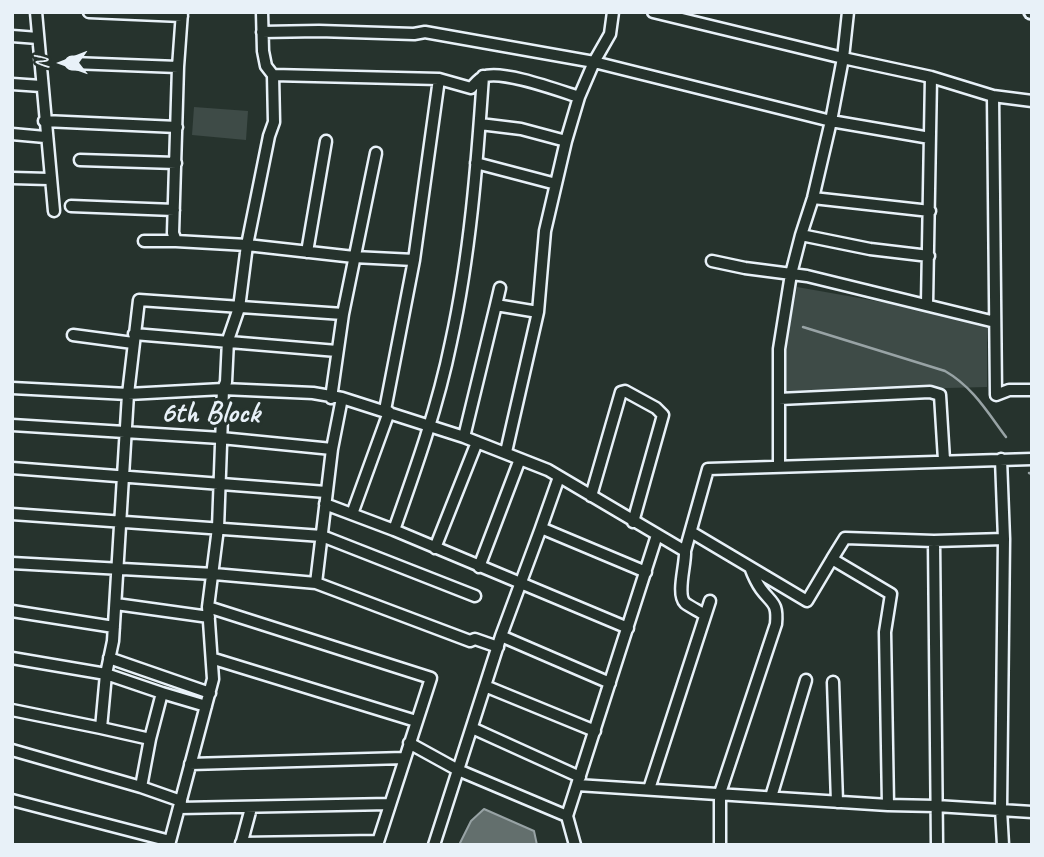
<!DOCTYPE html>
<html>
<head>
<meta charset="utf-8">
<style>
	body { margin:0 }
	#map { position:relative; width:1044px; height:857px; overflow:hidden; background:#26332d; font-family:Caveat,sans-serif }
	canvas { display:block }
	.frame { position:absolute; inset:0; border:14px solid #e8f1f8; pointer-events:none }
	.north { position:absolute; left:28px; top:28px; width:70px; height:70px; -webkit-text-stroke:5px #26332d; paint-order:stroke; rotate:269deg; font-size:19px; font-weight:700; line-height:28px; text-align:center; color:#e8f1f8 }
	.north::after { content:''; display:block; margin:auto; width:24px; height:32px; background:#e8f1f8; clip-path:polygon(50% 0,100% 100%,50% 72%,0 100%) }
</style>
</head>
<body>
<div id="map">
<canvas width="1044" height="857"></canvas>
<div class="frame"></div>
<div class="north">N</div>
</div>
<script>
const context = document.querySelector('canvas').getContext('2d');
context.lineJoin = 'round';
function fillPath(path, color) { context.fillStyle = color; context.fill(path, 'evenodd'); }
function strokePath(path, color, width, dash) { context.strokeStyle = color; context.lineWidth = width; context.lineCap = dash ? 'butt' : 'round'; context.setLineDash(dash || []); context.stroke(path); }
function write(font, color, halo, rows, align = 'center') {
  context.font = font + ' Caveat,sans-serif'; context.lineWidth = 6; context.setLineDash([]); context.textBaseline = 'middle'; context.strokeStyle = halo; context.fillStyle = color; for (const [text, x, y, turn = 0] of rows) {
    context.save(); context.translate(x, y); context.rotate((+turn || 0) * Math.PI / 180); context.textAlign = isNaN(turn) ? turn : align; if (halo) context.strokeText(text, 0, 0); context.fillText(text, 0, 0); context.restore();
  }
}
fillPath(new Path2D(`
	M194 107 248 111 246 140 192 135Z
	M797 287 927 310 987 328V387L786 392V346Z`), '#3e4b47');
const water = new Path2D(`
	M484 809 534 831 537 845H459L471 821Z`);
fillPath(water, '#636f6d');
strokePath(water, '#98a3a5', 2);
strokePath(new Path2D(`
	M803 327 945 371C973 387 988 413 1006 437
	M1029 473 1032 474`), '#98a3a5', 2.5);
const minor = new Path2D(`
	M36 12 54 211
	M89 12 182 16
	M182 12 178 67 173 233 176 241 247 245 354 257 414 260
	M653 12 843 58 931 77 993 96 1032 101
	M262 32 319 31 414 34 425 32 594 62 831 121 930 138
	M12 36 38 38
	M72 63 178 67
	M273 75 439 79 471 88C474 85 479 78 483 77 501 69 560 91 579 97L566 141 545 231 538 312 506 452
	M12 84 41 86
	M993 96 996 395 1009 390H1032
	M579 97 594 62 610 34 613 12
	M44 121 177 127
	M480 124 521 129 566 141
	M12 134 45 137
	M80 160 176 163
	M476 163 556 184
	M12 178 49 179
	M813 198 930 211
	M71 206 174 210
	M801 235 870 249 929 256
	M144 241H176
	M307 252 326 141
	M712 261 745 268 807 276 995 322
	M500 288 496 305 538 312
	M927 304 931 77
	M134 334 337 351
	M73 335 133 343
	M12 388 128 394 223 389 313 393 342 398 464 437 548 470 685 551 708 469 1032 459
	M331 398 343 314 376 153
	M342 398 332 449 316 583 470 641 475 639 498 647
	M779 399 930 392 940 395 944 460
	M385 410 414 260 439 79
	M12 425 221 438 332 449
	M464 437 496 305
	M779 467V349L791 274 801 235 813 198 831 121 843 58 848 12
	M12 468 326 492
	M591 496 621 392 625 391 656 408 663 415 633 522
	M325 504 394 530 628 628
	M12 514 322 536 475 596
	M352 514 389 412
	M541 528 559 477
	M394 530C416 468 438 406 451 342 470 255 477 165 483 76
	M691 532 807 601 832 559 891 594 885 632 888 805
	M934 541 937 845
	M435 548 477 442
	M685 551C686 564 676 594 685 603 690 607 699 611 705 615
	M832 559 845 538 934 541 1004 539 1001 459
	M12 563 214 574 316 583
	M479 567 520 459
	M116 604 209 617
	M208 607 431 678 377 845
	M12 611 114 627
	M501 636 610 683
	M12 658 106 674 162 693 150 739 101 728
	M109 658 210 693
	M214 659 416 721
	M833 682 837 802
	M485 686 595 731
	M162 693 206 706
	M12 710 101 728 106 674 113 641 128 394 139 300 343 314
	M472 728 580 777
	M409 743 458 770 567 816
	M12 750 141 787 181 801
	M190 764 404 758
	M577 785 888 805 936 806 1032 812
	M141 787 150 739
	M649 789 710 601
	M771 797 806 680
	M12 800 170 841
	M179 808 390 804
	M241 843 378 841
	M169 845 213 679 208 607 218 528 223 389 226 382 228 340 239 308 247 245 269 136 274 122 273 75 266 66 263 51 262 12
	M241 845 251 808
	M434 845 501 636 541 528 646 572
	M575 845 567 816 657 535
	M720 845V793L776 624C778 602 772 604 761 589 756 582 753 575 750 567
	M1003 845 1001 809 1004 539`);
const major = new Path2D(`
	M1031 12H1032`);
strokePath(minor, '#e8f1f8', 15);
strokePath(major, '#e8f1f8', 18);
strokePath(minor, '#26332d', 10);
strokePath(major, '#26332d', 12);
write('bold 30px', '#e8f1f8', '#26332d', [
	["6th Block",210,414]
]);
</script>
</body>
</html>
